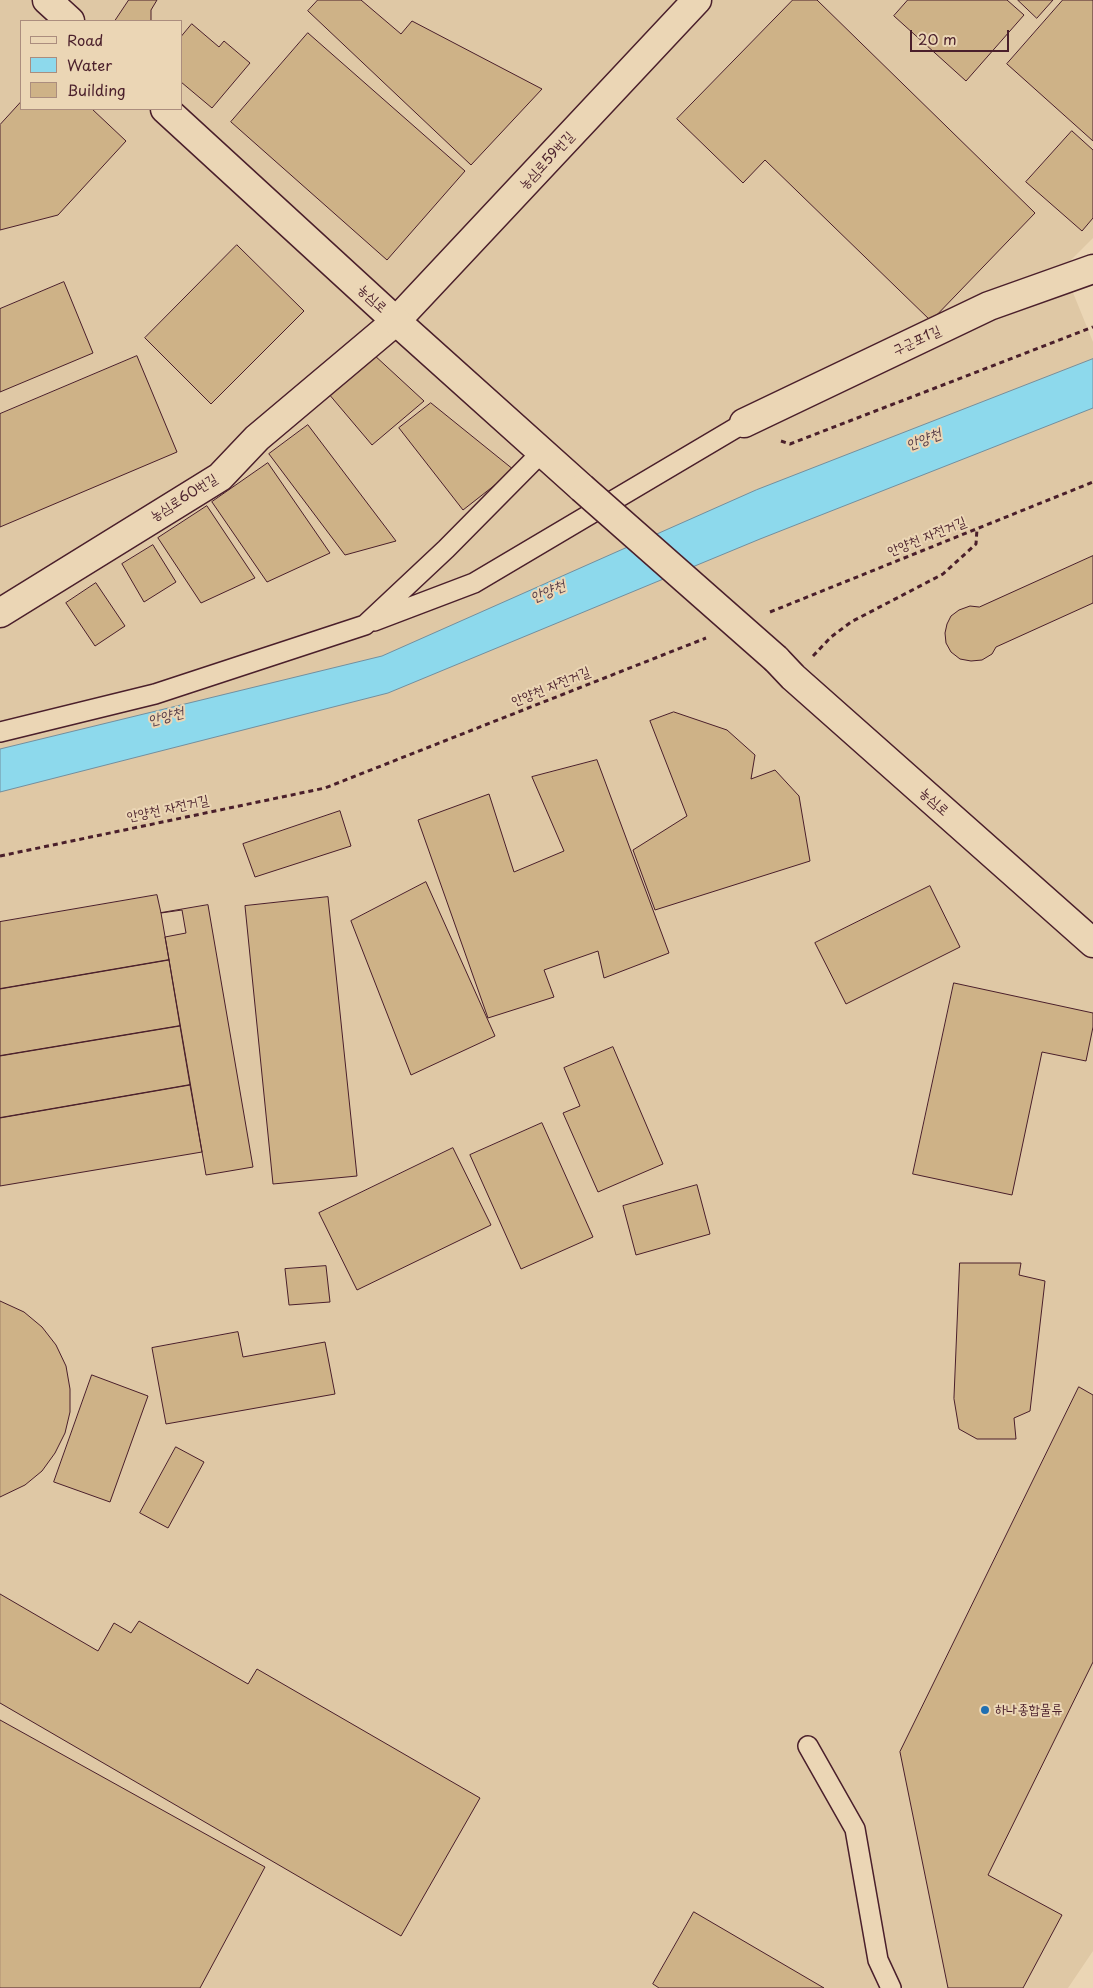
<!DOCTYPE html>
<html>
<head>
<meta charset="utf-8">
<style>
	body { margin:0 }
	#map { position:relative; width:1093px; height:1988px; overflow:hidden; background:#ebd6b5; font-family:"Playpen Sans",sans-serif }
	canvas { display:block }
	.legend { position:absolute; left:20px; top:20px; width:162px; height:90px; box-sizing:border-box; background:#ebd6b5; border:1px solid #ab8d7e; margin:0; padding:6px 9px; list-style:none; font-size:15px; color:#4a1f2b }
	.legend li { display:flex; align-items:center; gap:10px; height:25px }
	.legend b { width:25px; border:1px solid #ab8d7e }
	.scale { position:absolute; left:910px; top:30px; width:99px; height:22px; box-sizing:border-box; border:2px solid #4a1f2b; border-top:0; padding-left:6px; font-size:15px; line-height:18px; white-space:nowrap; color:#4a1f2b; -webkit-text-stroke:4px #ebd6b5; paint-order:stroke }
</style>
</head>
<body>
<div id="map">
<canvas width="1093" height="1988"></canvas>
<ul class="legend">
<li><b style="height:6px;background:#ebd6b5"></b>Road</li>
<li><b style="height:14px;background:#8dd9ec"></b>Water</li>
<li><b style="height:14px;background:#ceb287"></b>Building</li>
</ul>
<div class="scale">20 m</div>
</div>
<script>
const context = document.querySelector('canvas').getContext('2d');
context.lineJoin = 'round';
function fillPath(path, color) { context.fillStyle = color; context.fill(path, 'evenodd'); }
function strokePath(path, color, width, dash) { context.strokeStyle = color; context.lineWidth = width; context.lineCap = dash ? 'butt' : 'round'; context.setLineDash(dash || []); context.stroke(path); }
function write(font, color, halo, rows, align = 'center') {
  context.font = font + ' "Playpen Sans","Poor Story",sans-serif'; context.lineWidth = 4; context.setLineDash([]); context.textBaseline = 'middle'; context.strokeStyle = halo; context.fillStyle = color; for (const [text, x, y, turn = 0] of rows) {
    context.save(); context.translate(x, y); context.rotate((+turn || 0) * Math.PI / 180); context.textAlign = isNaN(turn) ? turn : align; if (halo) context.strokeText(text, 0, 0); context.fillText(text, 0, 0); context.restore();
  }
}
fillPath(new Path2D(`
	M0 0H1093V238L1063 268 1093 342V1951L1068 1988H0ZM21 21H181V109H21Z`), '#dfc8a5');
const water = new Path2D(`
	M1093 359V408L760 539 388 693 0 792V749L382 656 756 490Z`);
fillPath(water, '#8dd9ec');
strokePath(water, '#728f9f', 1);
const building = new Path2D(`
	M129 0H157L151 10V21H115Z
	M318 0H361L401 34 412 21 542 89 471 165 308 11Z
	M793 0H817L1035 213 931 321 765 160 743 183 677 119Z
	M908 0H1007L1024 15 966 81 894 16Z
	M1018 0H1053L1037 18Z
	M1063 0H1093V141L1007 64Z
	M192 24 219 47 224 41 250 63 212 108 181 82V37Z
	M308 33 465 171 387 260 231 122Z
	M21 102V109H92L126 141 58 215 0 230V125Z
	M1072 131 1093 150V218L1082 231 1026 182Z
	M237 245 304 311 211 404 145 338Z
	M64 282 93 353 0 392V309Z
	M373 354 424 401 372 445 328 393Z
	M137 356 177 452 0 527V414Z
	M431 403 514 470 463 510 399 428Z
	M308 425 396 541 345 555 269 454Z
	M268 463 330 553 267 582 212 502Z
	M207 506 255 578 201 603 158 538Z
	M153 545 176 582 144 602 122 564Z
	M1093 556V603L996 647 992 654 982 660 971 661 960 659 951 652 946 643 945 633 947 624 951 616 959 610 970 606 979 607Z
	M96 583 125 626 95 646 66 603Z
	M674 712 727 730 755 755 751 779 775 770 799 796 810 861 655 910 633 850 687 816 650 721Z
	M597 760 669 953 604 978 598 951 544 970 554 997 488 1018 418 820 489 794 514 872 564 851 532 777Z
	M340 811 351 846 255 877 243 844Z
	M426 882 495 1036 411 1075 351 921Z
	M930 886 960 947 846 1004 815 943Z
	M157 895 161 913 182 910 186 933 165 937 169 960 0 989V922Z
	M328 897 357 1176 273 1184 245 906Z
	M208 905 253 1167 206 1175 161 913Z
	M169 960 180 1026 0 1056V989Z
	M954 983 1093 1013V1027L1086 1061 1042 1052 1012 1195 913 1174Z
	M180 1026 190 1085 0 1118V1056Z
	M613 1047 663 1164 598 1192 563 1113 580 1106 564 1068Z
	M190 1085 202 1152 0 1186V1118Z
	M542 1123 593 1237 521 1269 470 1155Z
	M453 1148 491 1225 357 1290 319 1213Z
	M697 1185 710 1234 636 1255 623 1206Z
	M960 1263H1021L1019 1275 1045 1281 1030 1411 1014 1418 1016 1439H977L959 1429 954 1399Z
	M326 1266 330 1302 289 1305 285 1269Z
	M0 1301 24 1312 42 1327 56 1345 66 1366 70 1389V1412L65 1433 55 1453 42 1471 25 1485 0 1497Z
	M238 1332 243 1357 325 1342 335 1394 166 1424 152 1348Z
	M92 1375 148 1396 110 1502 54 1482Z
	M1079 1387 1093 1395V1662L988 1875 1062 1915 1023 1988H948L900 1752Z
	M176 1447 204 1462 168 1528 140 1513Z
	M0 1594 98 1651 114 1623 131 1633 139 1621 248 1684 257 1669 480 1798 401 1936 0 1703Z
	M0 1720 265 1867 200 1988H0Z
	M694 1912 824 1988H659L653 1984Z`);
fillPath(building, '#ceb287');
strokePath(building, '#4a1f2b', 1);
const lane = new Path2D(`
	M374 621 474 583 744 423
	M0 732 155 694 365 625 446 549 542 452
	M808 1746 855 1829 878 1960 891 1988`);
const street = new Path2D(`
	M744 423 989 306 1093 269
	M0 613 220 477 257 438 396 321 697 0`);
const secondary = new Path2D(`
	M47 0 70 21
	M165 109 396 321 582 488
	M776 659 793 677 1093 943`);
strokePath(lane, '#4a1f2b', 22);
strokePath(street, '#4a1f2b', 31);
strokePath(secondary, '#4a1f2b', 31);
strokePath(new Path2D(`
	M781 441 790 444 1093 327
	M770 612 1093 482
	M813 656 831 637 851 622 943 574 976 544 977 529
	M0 856 325 788 706 638`), '#4a1f2b', 3, [5, 4]);
strokePath(lane, '#ebd6b5', 19);
strokePath(street, '#ebd6b5', 28);
strokePath(secondary, '#ebd6b5', 28);
const secondaryBridge = new Path2D(`
	M582 488 776 659`);
strokePath(secondaryBridge, '#4a1f2b', 31, []);
strokePath(secondaryBridge, '#ebd6b5', 28);
for (const [x, y, r, color] of [
	[985,1710,5,"#1f6fb2"]
]) { const dot = new Path2D(); dot.arc(x, y, r, 0, 2 * Math.PI); context.fillStyle = color; context.fill(dot); strokePath(dot, '#ebd6b5', 2); }
write('14px', '#4a1f2b', '#ebd6b5', [
	["농심로59번길",547,161,-47],
	["농심로",372,299,43],
	["구군포1길",917,341,-25],
	["농심로60번길",184,498,-32],
	["안양천 자전거길",927,537,-22],
	["안양천 자전거길",551,687,-22],
	["농심로",934,802,42],
	["안양천 자전거길",168,809,-12]
]);
write('14px', '#4a1f2b', '#ebd6b5', [
	["하나종합물류",995,1710]
], 'left');
write('italic 15px', '#543b48', '#ebd6b5', [
	["안양천",924,440,-21],
	["안양천",548,592,-23],
	["안양천",166,717,-15]
]);
</script>
</body>
</html>
